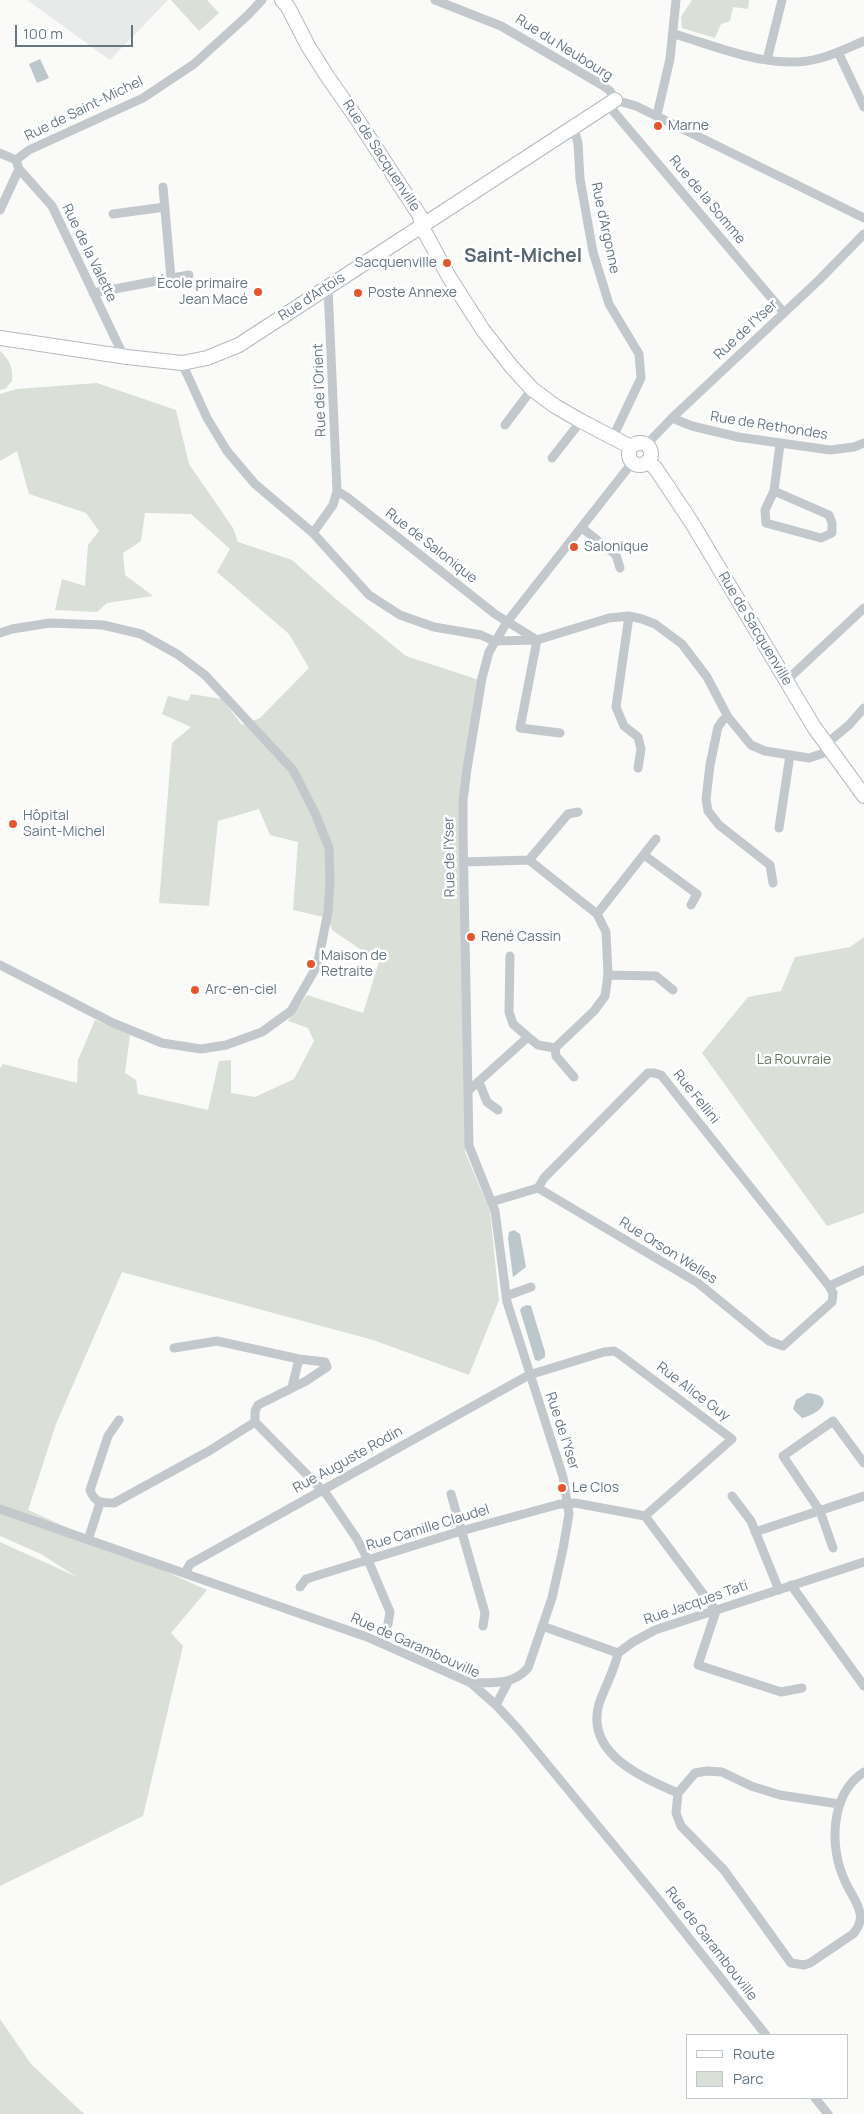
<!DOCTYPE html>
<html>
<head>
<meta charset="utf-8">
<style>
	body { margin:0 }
	#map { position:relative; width:864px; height:2114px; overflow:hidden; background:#fafaf8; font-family:Manrope,sans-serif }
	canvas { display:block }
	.legend { position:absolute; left:686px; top:2034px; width:162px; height:65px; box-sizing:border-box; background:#fff; border:1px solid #c1c8cd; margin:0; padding:6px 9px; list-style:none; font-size:15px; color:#657683 }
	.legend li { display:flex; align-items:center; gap:10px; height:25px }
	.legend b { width:25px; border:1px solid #c1c8cd }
	.scale { position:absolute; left:15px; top:25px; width:118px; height:22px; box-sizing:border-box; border:2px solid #657683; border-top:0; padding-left:6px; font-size:15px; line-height:18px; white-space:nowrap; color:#657683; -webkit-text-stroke:4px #fff; paint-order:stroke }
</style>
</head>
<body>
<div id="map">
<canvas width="864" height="2114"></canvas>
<ul class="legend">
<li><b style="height:6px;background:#fff"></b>Route</li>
<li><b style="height:14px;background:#dadfd7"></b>Parc</li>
</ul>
<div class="scale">100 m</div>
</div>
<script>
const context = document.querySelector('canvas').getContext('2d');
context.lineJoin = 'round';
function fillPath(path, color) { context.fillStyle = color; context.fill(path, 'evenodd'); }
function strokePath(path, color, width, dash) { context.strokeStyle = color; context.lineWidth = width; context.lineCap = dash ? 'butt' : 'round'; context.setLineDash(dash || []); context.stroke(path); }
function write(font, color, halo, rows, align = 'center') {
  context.font = font + ' Manrope,sans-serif'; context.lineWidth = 5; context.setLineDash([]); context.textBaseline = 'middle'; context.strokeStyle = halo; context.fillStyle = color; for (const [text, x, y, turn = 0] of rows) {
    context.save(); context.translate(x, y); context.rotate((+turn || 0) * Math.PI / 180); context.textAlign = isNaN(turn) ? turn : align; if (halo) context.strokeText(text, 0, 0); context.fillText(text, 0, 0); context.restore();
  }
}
fillPath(new Path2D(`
	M27 0H168L110 60Z`), '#e8e9e9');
fillPath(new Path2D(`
	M171 0H207L219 13 199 31Z
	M692 0H749L748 9 733 7 730 21 721 24 715 38 682 28 681 17Z
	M0 351C10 360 13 368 12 381L5 389 0 390Z
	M97 383 176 410 189 464 233 528 238 542 292 560 337 600 406 656 479 680 461 804 466 977 465 1152 490 1211 499 1300 469 1375 373 1340 122 1272 56 1424 28 1510 207 1590 171 1633 183 1646 143 1816 0 1886V1542L77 1577 41 1554 0 1536V1068L3 1064 77 1083 78 1060 95 1020 130 1035 125 1073 136 1080 138 1094 208 1110 219 1061 231 1060V1093L255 1097 294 1079 314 1041 308 1028 288 1021 307 995 363 1013 379 962 332 930 328 918 293 910 298 842 270 835 259 809 218 821 209 906 159 903 172 743 191 727 162 714 168 696 188 701 191 694 222 699 242 725 260 718 309 668 289 634 217 572 230 549 191 514 145 513 141 541 123 553 125 575 153 596 107 603 97 612 55 610 62 579 85 586 88 545 99 531 86 513 29 494 17 451 0 461V394L17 389Z
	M864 937V1213L827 1226 702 1053 748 997 781 991 795 957 850 947Z
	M0 2019 31 2064 84 2114H0Z`), '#dadfd7');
fillPath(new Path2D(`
	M40 59 49 78 37 83 29 64Z
	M514 1230 520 1234 526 1267 513 1277 508 1238 509 1232Z
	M527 1305 531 1306 545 1352V1357L539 1361 535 1360 520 1310 522 1307Z
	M807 1393C836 1395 823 1413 802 1418L793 1409 796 1400Z`), '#bbc7cb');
const secondary = new Path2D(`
	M282 0 288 7 308 46 327 76 357 119 420 216 422 227 449 277 483 330 511 366 532 389 555 406 581 421 631 447
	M0 338 127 357 182 363 207 358 239 345 615 100
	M629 454a11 11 0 1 1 22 0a11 11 0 1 1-22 0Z
	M648 461 656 469 692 523 814 727 864 796`);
strokePath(secondary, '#b3babf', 16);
strokePath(new Path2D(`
	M435 0 501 26 602 85 610 91 615 100 636 106 864 218
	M674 34C720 47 773 72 821 58 836 54 850 47 864 41
	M838 52 864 107
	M767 60 782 0
	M609 106 784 313
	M657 115 670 59 676 0
	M574 129 578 143 580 179 593 252 609 304 639 354 641 378 613 437
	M0 153 16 160
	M16 160 29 150 143 98 194 64 248 15 262 0
	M16 160 19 169 52 206 124 357
	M163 187 171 278
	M0 210 19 169
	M113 214 165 207
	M93 293 189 275
	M182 363 207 418 227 451 255 484 313 533 369 595 400 615 434 627 481 635 494 641 537 640 609 618 629 616 642 619 655 624 682 644 707 677 728 717 751 745 765 751 809 758 830 751
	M672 418 692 426 738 437 830 450 854 447 864 443
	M505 425 532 389
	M646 445 672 418 819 280 864 234
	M552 458 581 421
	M337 491 347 497 495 614 537 640
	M774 491 765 510 766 523 821 538 832 533V523L829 515 774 491 780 444
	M582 528 616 555 620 568
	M313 533 333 505 337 491 328 287
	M629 616 616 707 624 726 638 737 641 749 638 768
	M0 633 12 629 50 623 103 625 141 634 177 654 205 675 293 770 315 813 329 848 330 882 328 912 317 966 291 1011 262 1032 226 1045 201 1049 162 1043 113 1023 0 965
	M537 640 520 728 560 733
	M786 681 864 608
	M728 717 723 720 718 727 710 765 706 799 708 811 719 825 770 865 773 883
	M826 744 849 725 864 708
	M779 828 790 755
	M644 855 697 894 691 905
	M529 860 597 914 606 932 608 975 656 976 673 990
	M464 862 529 860 568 814 578 812
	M597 914 656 839
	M510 956 509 1012 513 1024 528 1037
	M555 1048 556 1056 574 1077
	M479 1082 487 1102 498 1110
	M468 1091 528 1037 538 1045 555 1048 594 1011 605 996 608 975
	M491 1202 538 1188 544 1178 648 1073H654L661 1075 829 1286 833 1293 832 1302 783 1346 769 1341 698 1283 538 1188
	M829 1286 864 1270
	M506 1296 531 1287
	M174 1348 217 1341 299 1359 325 1362 327 1367 306 1381 258 1405 255 1411V1422
	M292 1387 299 1359
	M119 1420 108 1436 90 1490C95 1503 101 1503 114 1503L209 1451 255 1422
	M255 1422 327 1495 357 1539 368 1560 390 1612 388 1624
	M451 1494 485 1613 483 1626
	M732 1496 751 1521 779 1590
	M0 1509 367 1637 471 1683 496 1705 519 1730 658 1899 766 2035
	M755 1532 864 1496
	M88 1540 100 1503
	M833 1548 820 1511 783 1456 833 1421 864 1463
	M185 1573 190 1564 529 1375 604 1352 614 1351 619 1354 732 1439 645 1516
	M791 1585 864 1686
	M300 1587 306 1579 461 1531 560 1504 575 1503 645 1516 716 1611 698 1665 781 1692 802 1688
	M542 1626 618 1653
	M618 1653C614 1672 605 1686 599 1704 585 1753 642 1778 678 1793L676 1813 681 1826 724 1870 791 1963 804 1965 810 1963 853 1934C858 1928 862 1921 860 1913 858 1902 849 1891 845 1881 829 1848 830 1794 864 1772
	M618 1653 633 1642 655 1630 864 1562
	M471 1683C493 1682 512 1686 528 1668L552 1598 563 1549 569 1514 563 1477 507 1302 495 1211 469 1146 463 833V801L467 769 482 678 489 652 507 622 628 468 634 463
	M496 1705 508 1682
	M678 1793 695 1773 707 1771 722 1772 751 1786 780 1795 839 1804
	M815 2098 828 2114`), '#c3c8cc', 9);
strokePath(secondary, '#fff', 14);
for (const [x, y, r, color] of [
	[658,126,5,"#e4572e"],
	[447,263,5,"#e4572e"],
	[258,292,5,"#e4572e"],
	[358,293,5,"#e4572e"],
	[574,547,5,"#e4572e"],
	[13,824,5,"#e4572e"],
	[471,937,5,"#e4572e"],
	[311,964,5,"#e4572e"],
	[195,990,5,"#e4572e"],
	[562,1488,5,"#e4572e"]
]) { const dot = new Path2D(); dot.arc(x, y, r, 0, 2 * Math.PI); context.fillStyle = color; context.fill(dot); strokePath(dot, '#fff', 2); }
write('14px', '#657683', '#fff', [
	["Rue du Neubourg",564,48,32],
	["Rue de Saint-Michel",84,109,-26],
	["Rue de Sacquenville",381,156,57],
	["Rue de la Somme",707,200,50],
	["Rue d'Argonne",605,228,78],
	["Rue de la Valette",89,253,64],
	["Rue d'Artois",312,297,-33],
	["Rue de l'Yser",746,330,-43],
	["Rue de l'Orient",320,390,-92],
	["Rue de Rethondes",769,426,9],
	["Rue de Salonique",431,546,38],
	["Rue de Sacquenville",755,629,59],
	["Rue de l'Yser",450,857,-91],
	["Rue Fellini",696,1097,51],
	["Rue Orson Welles",668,1251,32],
	["Rue Alice Guy",693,1392,37],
	["Rue de l'Yser",562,1431,72],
	["Rue Auguste Rodin",348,1460,-29],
	["Rue Camille Claudel",428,1528,-17],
	["Rue Jacques Tati",696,1603,-19],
	["Rue de Garambouville",415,1646,24],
	["Rue de Garambouville",711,1944,52]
]);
write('14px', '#657683', '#fff', [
	["Marne",668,126],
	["Sacquenville",437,263,"right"],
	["École primaire",248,284,"right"],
	["Jean Macé",248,300,"right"],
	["Poste Annexe",368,293],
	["Salonique",584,547],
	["Hôpital",23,816],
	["Saint-Michel",23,832],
	["René Cassin",481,937],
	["Maison de",321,956],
	["Retraite",321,972],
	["Arc-en-ciel",205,990],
	["Le Clos",572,1488]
], 'left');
write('14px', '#687a64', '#fff', [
	["La Rouvraie",794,1060]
]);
write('bold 19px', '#57646e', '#fff', [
	["Saint-Michel",523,257]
]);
</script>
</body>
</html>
